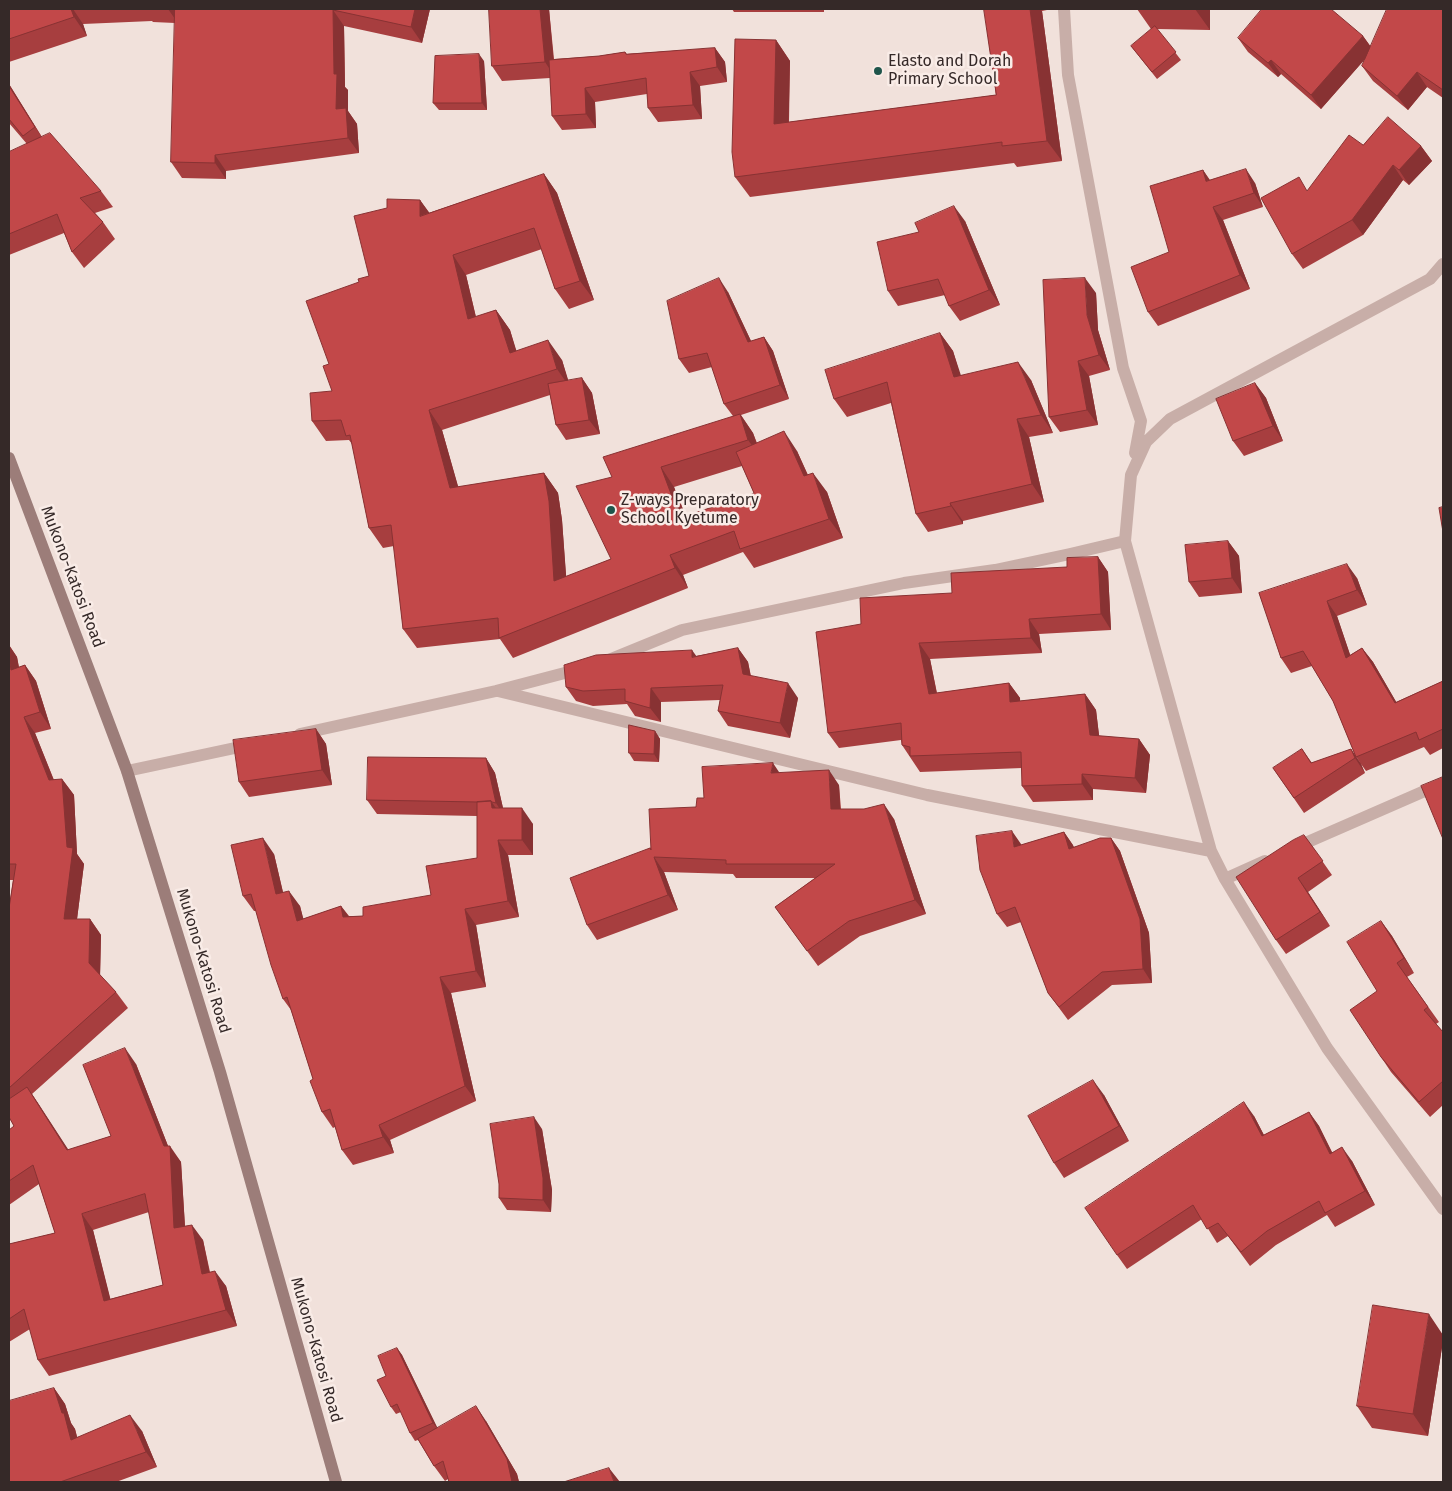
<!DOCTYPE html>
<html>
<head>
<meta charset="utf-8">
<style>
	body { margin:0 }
	#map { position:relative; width:1452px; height:1491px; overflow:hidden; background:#f1e1db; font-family:"Fira Sans",sans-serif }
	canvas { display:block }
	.frame { position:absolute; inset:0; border:10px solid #352928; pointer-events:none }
</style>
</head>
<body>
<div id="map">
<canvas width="1452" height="1491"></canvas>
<div class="frame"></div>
</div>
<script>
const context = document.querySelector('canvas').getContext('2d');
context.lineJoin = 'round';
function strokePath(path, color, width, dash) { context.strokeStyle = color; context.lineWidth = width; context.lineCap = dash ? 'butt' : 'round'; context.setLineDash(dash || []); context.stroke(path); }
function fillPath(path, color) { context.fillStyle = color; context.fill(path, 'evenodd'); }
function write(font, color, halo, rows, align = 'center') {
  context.font = font + ' "Fira Sans",sans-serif'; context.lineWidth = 5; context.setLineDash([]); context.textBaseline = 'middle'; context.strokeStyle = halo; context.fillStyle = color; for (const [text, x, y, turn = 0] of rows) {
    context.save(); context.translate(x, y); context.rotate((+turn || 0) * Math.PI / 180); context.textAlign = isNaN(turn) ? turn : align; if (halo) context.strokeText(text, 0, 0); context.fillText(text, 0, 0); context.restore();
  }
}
strokePath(new Path2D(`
	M1064 9 1068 75 1123 368 1141 421 1135 453
	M1125 541 1211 851 1225 879 1327 1048 1443 1209
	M611 659 682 630 904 583 995 570 1070 554 1125 541 1131 475 1146 442 1170 419 1430 279 1443 264
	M498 691 927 795 1211 851
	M300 734 496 691 580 669
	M127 771 249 745
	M1294 848 1443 783
	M1225 879 1265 861`), '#c8aea8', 12);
strokePath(new Path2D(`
	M9 458 127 771 220 1072 336 1482`), '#9c7d79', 12);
fillPath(new Path2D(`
	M9 9H430L422 43 344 26 345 87 348 90V111L357 124 359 153 226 171V179L182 178 171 162 175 23 153 22 152 21 83 24 87 36 9 62Z
	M489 9H549L554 59 599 56 625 52 627 54 715 48 725 62 727 82 700 86 702 119 658 122 648 108 647 94 595 102 596 128 562 130 552 116 550 78 502 81 492 66Z
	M732 9H824V12H734Z
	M984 9H1052L1042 11 1062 161 1017 167 1014 163 750 197 735 177 776 40 790 61 789 122 996 95Z
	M1137 9H1210V30L1157 29 1181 60 1157 79 1131 46 1151 29Z
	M1443 9V98L1427 87 1408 110 1373 81 1362 66 1365 59 1321 109 1281 74 1278 77 1248 52 1238 38 1363 36 1371 47Z
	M484 61 487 110H439L433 103Z
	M9 84 42 137 101 191 113 207 95 213 103 222 115 239 84 268 72 252 64 233 9 255V152L27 144 9 123Z
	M1363 145 1421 146 1432 161 1409 185 1403 180 1363 235 1303 269 1292 254 1308 190Z
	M1203 170 1210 180 1255 183 1263 207 1223 220 1250 289 1158 326 1148 312 1169 252Z
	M544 174 557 193 594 300 569 309 555 289 542 249 466 275 476 317 496 310 510 330 516 351 562 360 568 381 582 378 592 393 600 434 566 440 556 425 550 395 442 430 458 487 544 473 558 493 562 520 566 577 611 559 612 477 733 416 724 404 712 367 689 373 679 359 728 292 751 341 764 337 773 351 789 399 741 415 753 433 757 443 797 451 808 475 827 492 843 538 754 568 743 552 683 575 688 588 513 658 500 639 417 648 403 629 394 546 383 548 369 528 352 444 349 440 326 441 312 421 332 391 329 364 359 282 369 276 420 200 429 213ZM742 466 754 493 686 516 674 487Z
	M965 221 1000 305 960 321 949 306 945 295 898 306 888 291 919 232Z
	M1096 293 1098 330 1110 370 1089 376 1098 425 1060 432 1049 417Z
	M940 333 953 351 960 375 1031 380 1053 433 1029 437 1044 502 963 521V524L928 532 916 514 891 403 847 417 834 399Z
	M1255 383 1266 398 1283 441 1244 456 1233 441Z
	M1228 541 1239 556 1242 593 1199 597 1189 582Z
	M1098 557 1108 572 1111 630 1039 634 1042 653 930 659 937 693 1009 683 1020 698V701L1085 694 1096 710 1099 736 1139 739 1150 755 1146 793 1093 789V800L1033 802 1022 786V768L920 772 902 745 901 740 839 748 828 733 861 624 952 593 1067 567Z
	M1357 578 1367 605 1337 616 1350 655 1362 648 1373 662 1396 702 1443 681V748L1430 755 1424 747 1366 771 1356 757 1333 701 1312 666 1291 673 1281 658 1259 593Z
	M9 645 17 657 19 667 25 665 36 681 51 729 35 733 54 780 62 779 74 795 77 854 84 864 77 919H90L101 935 100 975 116 992 128 1008 32 1094 68 1150 111 1136 136 1064 168 1146 181 1162 185 1226 203 1240 210 1272 226 1286 237 1326 49 1376 38 1360 30 1329 9 1342V1244L55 1233 39 1184 9 1205V1130L14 1126 9 1117V908L13 880H9ZM149 1212 163 1285 110 1299 93 1230Z
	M738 648 748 662 751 676 798 698 790 738 728 726 718 711 720 700 661 702V722L635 716 627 704 593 706 576 701 566 687 696 656Z
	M316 729 326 744 332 785 249 797 239 782Z
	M655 731 660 739 659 762 634 761 629 753Z
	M1302 749 1312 763 1351 749 1361 764 1365 773 1304 813 1273 768Z
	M486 758 495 773 503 808 533 824V855H508L519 917 476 925 486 987 451 993 476 1101 390 1140 394 1153 353 1165 342 1150 335 1127 333 1128 322 1112 313 1079 291 1010 283 999 256 911H254L243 896 274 854 283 892 300 906 303 919 341 906 349 916H363L431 895 477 858V816L377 814 367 800Z
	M779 773 839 785 841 809 894 819 926 914 860 936 818 966 775 907 815 878H736L733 874 664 872 678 910 597 940 587 925 650 848 696 807 704 798Z
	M1064 832 1074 847 1111 838 1120 851 1149 933 1152 983 1112 985 1068 1020 1048 993 1021 922 1007 927 997 914 1021 844V845Z
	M1304 835 1332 875 1308 892 1330 926 1286 954 1276 940Z
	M1381 921 1392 936 1414 973 1407 977 1439 1022 1436 1024 1443 1032V1105L1430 1117 1391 1072 1381 1057Z
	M1104 1095 1129 1141 1064 1178 1054 1163Z
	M1309 1112 1319 1126 1332 1152 1352 1161 1375 1205 1335 1227 1327 1215 1276 1245 1250 1266 1228 1236 1217 1243 1202 1219 1127 1269 1117 1255 1254 1116 1264 1135Z
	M542 1129 552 1190 551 1212 507 1210 499 1198Z
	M1443 1335V1341L1428 1436 1372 1428 1357 1406Z
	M397 1348 402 1355 437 1428 486 1421 517 1474 519 1482H449L448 1479 445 1481 434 1466 418 1440 415 1441 410 1433 401 1412 396 1414 391 1407 386 1376Z
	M54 1388 65 1404 71 1423 75 1429 77 1437 142 1431 157 1467 116 1482H9Z`), '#a73e3f');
fillPath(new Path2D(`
	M71 9H73L83 24 87 36 74 17Z
	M168 9H178V23Z
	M415 9H430L422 43 411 27Z
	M540 9H549L555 77 545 62Z
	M1030 9H1040L1042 11 1062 161 1047 141Z
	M1195 9H1210V30Z
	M333 10 344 26 345 87 348 90V111L357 124 359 153 348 138 336 109 334 74Z
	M1363 36 1373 50 1321 109 1311 95Z
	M776 40 790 61 788 145 774 124Z
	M715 48 725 62 727 82 717 67Z
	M479 54 484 61 487 110 482 103Z
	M1271 60 1281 74 1278 77 1268 63Z
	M690 72 700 86 702 119 693 105Z
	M1417 72 1427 87 1408 110 1397 96Z
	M9 84 46 144 35 127 9 86Z
	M585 88 595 102 596 128 586 114Z
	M1421 146 1432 161 1409 185 1399 170Z
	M215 155 226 171V179L215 163Z
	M1393 165 1403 180 1363 235 1352 220Z
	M1246 169 1255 183 1263 207 1254 193Z
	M1203 170 1212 184 1206 181Z
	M544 174 557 193 594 300 580 281Z
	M420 200 434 219 420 216Z
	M954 206 965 221 1000 305 989 290Z
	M1213 207 1223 220 1250 289 1240 275Z
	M453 255 466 275 481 339 468 319Z
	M719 278 728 292 758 356 748 342Z
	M1085 278 1096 293 1098 330 1110 370 1099 355 1087 315Z
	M496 310 510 330 523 372 510 353Z
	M940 333 953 351 967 394 954 377Z
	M764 337 773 351 789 399 780 385Z
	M548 340 562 360 571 389 557 369Z
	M1078 361 1089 376 1098 425 1087 410Z
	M1018 362 1031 380 1053 433 1041 415Z
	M582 378 592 393 600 434 589 420Z
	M1255 383 1266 398 1283 441 1273 426Z
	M429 410 442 430 464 507 450 488Z
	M740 414 753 433 762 459 748 440Z
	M1017 419 1029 437 1044 502 1032 484Z
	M784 431 797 451 817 496 804 476Z
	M661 467 674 487 694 538 680 518Z
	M544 473 558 493 562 520 568 601 554 581Z
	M813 473 827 492 843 538 829 519Z
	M950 503 963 521V524L951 506Z
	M1228 541 1239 556 1242 593 1232 578Z
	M670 555 683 575 688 588 675 568Z
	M1098 557 1108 572 1111 630 1101 614Z
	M1347 564 1357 578 1367 605 1357 590Z
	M1327 601 1337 616 1356 672 1346 658Z
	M1029 619 1039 634 1042 653 1031 638Z
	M919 643 930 659 940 710 929 694Z
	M9 645 17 657 22 686 11 670 9 656Z
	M738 648 748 662 753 689 743 674Z
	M1362 648 1373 662 1405 717 1395 703Z
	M692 650 702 664 692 657Z
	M25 665 36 681 51 729 40 712Z
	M788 683 798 698 790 738 780 723Z
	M1009 683 1020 698 1021 718 1010 702Z
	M651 688 661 702V722L650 708Z
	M1085 694 1096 710 1101 751 1090 735Z
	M24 717 35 733 60 796 49 780Z
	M316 729 326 744 332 785 322 770Z
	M655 731 660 739 659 762 654 754Z
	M1139 739 1150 755 1146 793 1135 778Z
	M1351 749 1361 764 1365 773 1355 758Z
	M486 758 495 773 505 817 496 803Z
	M773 763 783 778 771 773Z
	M829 770 839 785 841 824 831 809Z
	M1082 774 1093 789V800L1082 784Z
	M62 779 74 795 77 854 84 864 75 935 64 919 67 847Z
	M491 801 502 817 492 808Z
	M884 804 894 819 926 914 915 900Z
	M522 808 533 824V855L522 840Z
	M1012 831 1021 844 1023 861 1014 847Z
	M1064 832 1073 845 1078 862 1069 849Z
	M263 838 274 854 287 910 276 894Z
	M1111 838 1120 851 1149 933 1152 983 1143 969Z
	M498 840 508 855 519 917 508 901Z
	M654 857 664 872 678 910 668 895Z
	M1298 878 1308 892 1330 926 1320 912Z
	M289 891 300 906 308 936 297 921Z
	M341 906 352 921 343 917Z
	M465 909 476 925 486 987 476 971Z
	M90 919 101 935 100 979 89 963Z
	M1381 921 1392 936 1414 973 1404 958Z
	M440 977 451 993 476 1101 465 1086Z
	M125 1048 136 1064 170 1151V1146L181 1162 186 1244 174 1228 164 1146Z
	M1093 1080 1104 1095 1129 1141 1119 1126Z
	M27 1087 38 1103 79 1166 67 1150Z
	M1244 1102 1254 1116 1271 1149 1262 1136Z
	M1309 1112 1319 1126 1339 1167 1330 1154Z
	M534 1117 542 1129 552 1190 551 1212 543 1200Z
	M379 1125 390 1140 394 1153 383 1137Z
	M1342 1147 1352 1161 1375 1205 1365 1191Z
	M82 1214 93 1230 115 1317 104 1301Z
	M192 1225 203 1240 213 1290 202 1274Z
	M215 1271 226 1286 237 1326 226 1310Z
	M1429 1314 1443 1335V1341L1428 1436 1413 1414Z
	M397 1348 402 1355 439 1431 433 1423Z
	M54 1388 65 1404 71 1423 75 1429 82 1456 71 1440 62 1413Z
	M476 1406 486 1421 517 1474 519 1482H512Z
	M130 1415 142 1431 157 1467 146 1452Z
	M609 1468 620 1482H614Z`), '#883233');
const building = new Path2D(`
	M9 9H71L74 17 9 39Z
	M175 9H415L411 27 333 10 334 74H337L336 109 346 108 348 138 215 155V163L171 162Z
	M489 9H540L545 62 492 66Z
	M984 9H1030L1047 141 1002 146V142L735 177 732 152 735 39 776 40 774 124 996 95Z
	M1262 9H1331L1363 36 1311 95 1271 60 1268 63 1238 38Z
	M1387 9H1443V90L1417 72 1397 96 1362 66Z
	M1155 26 1176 52 1152 72 1131 46Z
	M715 48 717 67 690 72 693 105 648 108 646 78 585 88 586 114 552 116 549 60 599 56 625 52 626 54Z
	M479 54 482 103H433L435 56Z
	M9 86 35 127 23 136 9 119Z
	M1388 117 1421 146 1399 170 1393 165 1352 220 1292 254 1261 198 1299 177 1307 191 1349 135 1363 145Z
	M50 133 101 191 80 198 103 222 72 252 57 214 9 234V152Z
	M1246 169 1254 193 1213 207 1240 275 1148 312 1131 267 1169 252 1150 186 1203 170 1206 181Z
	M544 174 580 281 555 289 534 228 453 255 468 319 496 310 510 353 548 340 557 369 429 410 450 488 544 473 549 501 554 581 611 559 576 486 612 477 603 457 740 414 748 440 661 467 680 518 754 493 736 452 784 431 804 476 813 473 829 519 740 549 734 531 670 555 675 568 499 638 498 618 403 629 391 525 369 528 350 435 346 436 341 420 312 421 310 393 332 391 323 366 329 364 306 301 359 282 358 279 369 276 354 216 387 208V199L420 200V216Z
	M954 206 989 290 949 306 938 279 888 291 877 242 919 232 915 223Z
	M719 278 748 342 764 337 780 385 724 404 707 353 679 359 667 301Z
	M1085 278 1087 315 1099 355 1078 361 1087 410 1049 417 1043 280Z
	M940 333 954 377 1018 362 1041 415 1017 419 1032 484 950 503 951 506 916 514 887 382 834 399 825 370Z
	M582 378 589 420 556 425 548 384Z
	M1255 383 1273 426 1233 441 1216 399Z
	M1443 507V532L1439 508Z
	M1228 541 1232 578 1189 582 1185 545Z
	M1098 557 1101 614 1029 619 1031 638 919 643 929 694 1009 683 1010 702 1085 694 1090 735 1139 739 1135 778 1082 774V784L1022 786 1021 752 910 756V747L902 745 901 723 828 733 816 632 861 624 860 598 952 593 951 573 1067 567V558Z
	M1347 564 1357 590 1327 601 1346 658 1362 648 1395 703 1443 681V729L1419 740 1416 732 1356 757 1333 701 1303 651 1281 658 1259 593Z
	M738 648 743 674 788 683 780 723 718 711 723 685 651 688 650 708 625 701V689L583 691 566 687 564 665 596 655 692 650V657Z
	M9 656 11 670 25 665 40 712 24 717 49 780 62 779 67 847 73 848 64 919H90L89 963 116 992 9 1088V908L16 864H9Z
	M629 725 655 731 654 754 629 753Z
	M316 729 322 770 239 782 233 740Z
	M1302 749 1311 763 1351 749 1355 758 1294 798 1273 768Z
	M368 757 486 758 496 803 492 802 491 801 478 802 367 800Z
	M773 763 771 773 829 770 831 809H864L884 804 915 900 849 921 807 951 775 907 835 864H726V860L654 857 668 895 587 925 570 878 650 848 651 850 649 809 696 807 697 798H704L702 767Z
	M1443 777V839L1421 786Z
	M491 801 492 808H522V840H498L508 901 465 909 476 971 440 977 465 1086 379 1125 383 1137 342 1150 330 1109 322 1112 310 1081 313 1079 287 997 283 999 271 965 251 894 243 896 231 845 263 838 276 894 289 891 297 921 341 906 343 917 363 916V907L431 895 426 866 477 858V802Z
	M1012 831 1014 847 1064 832 1069 849 1100 838H1111L1140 919 1143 969 1102 972 1059 1007 1048 993 1015 907 997 914 980 870 976 836Z
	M1304 835 1323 861 1298 878 1320 912 1276 940 1236 877 1293 840Z
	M1381 921 1404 958 1397 963 1428 1007 1424 1010 1443 1032V1081L1419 1102 1381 1057 1350 1010 1377 991 1347 942Z
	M125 1048 164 1146H170L174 1228 192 1225 202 1274 215 1271 226 1310 38 1360 24 1309 9 1319V1244L55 1233 33 1165 9 1181V1130L14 1126 9 1117V1099L27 1087 67 1150 111 1136 83 1065ZM145 1194 163 1285 104 1301 82 1214Z
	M1093 1080 1119 1126 1054 1163 1028 1116Z
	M1244 1102 1262 1136 1309 1112 1330 1154 1342 1147 1365 1191 1325 1213 1319 1201 1267 1231 1241 1252 1218 1223 1207 1229 1193 1205 1117 1255 1085 1208Z
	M534 1117 543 1178V1200L499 1198V1184L490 1124Z
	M1373 1305 1429 1314 1413 1414 1357 1406Z
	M397 1348 433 1423 410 1433 397 1404 391 1407 377 1380 386 1376 378 1356Z
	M54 1388 62 1413H64L71 1440 130 1415 146 1452 60 1482H9V1401Z
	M476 1406 507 1459 512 1482H449L443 1461 434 1466 418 1439Z
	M609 1468 614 1482H564Z`);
fillPath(building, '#c24849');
strokePath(building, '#883233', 1);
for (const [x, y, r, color] of [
	[878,71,5,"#1f554b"],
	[611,510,5,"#1f554b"]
]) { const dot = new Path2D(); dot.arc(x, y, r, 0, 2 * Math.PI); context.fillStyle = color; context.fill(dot); strokePath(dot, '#f9ece7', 2); }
write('16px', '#352928', '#f9ece7', [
	["Elasto and Dorah",888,62],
	["Primary School",888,80],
	["Z-ways Preparatory",621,501],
	["School Kyetume",621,519]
], 'left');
write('16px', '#352928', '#f9ece7', [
	["Mukono-Katosi Road",72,577,69],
	["Mukono-Katosi Road",203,961,73],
	["Mukono-Katosi Road",316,1350,74]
]);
</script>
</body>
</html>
